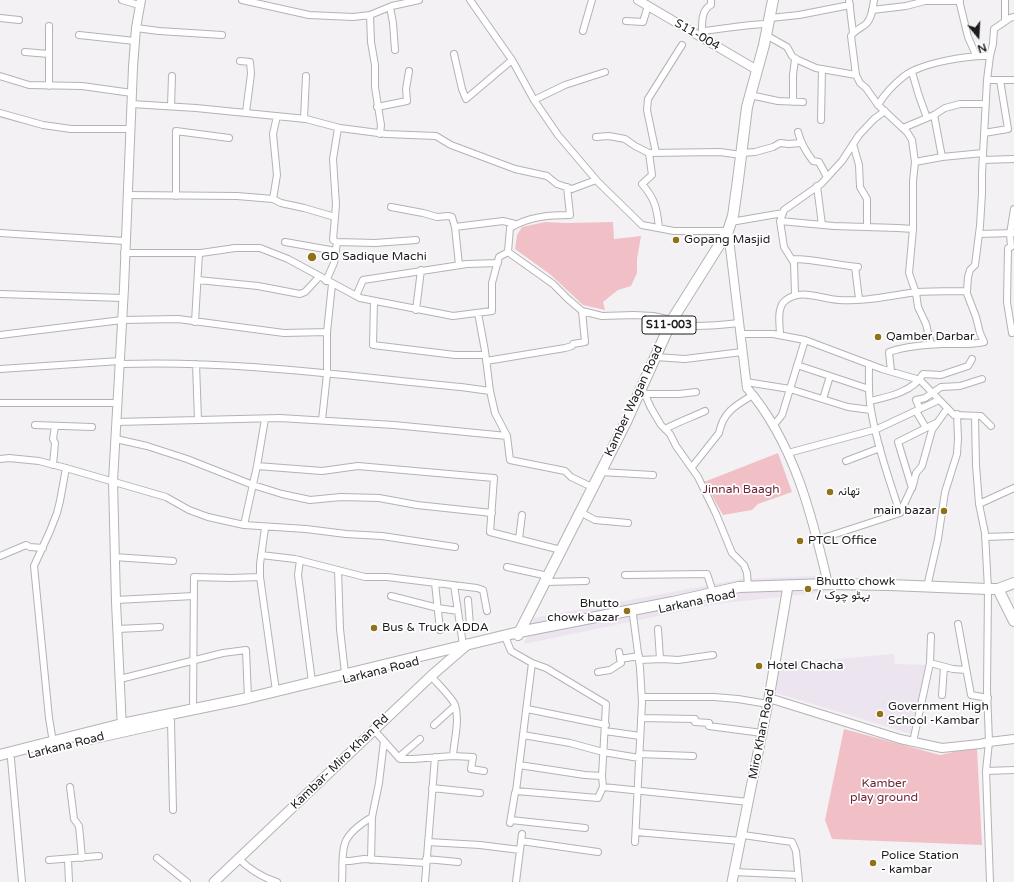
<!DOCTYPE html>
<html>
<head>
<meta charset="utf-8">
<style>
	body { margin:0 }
	#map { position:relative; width:1014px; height:882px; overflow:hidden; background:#f3f1f4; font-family:"Varela Round",sans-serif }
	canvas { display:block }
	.north { position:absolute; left:958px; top:16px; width:40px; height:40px; -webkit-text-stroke:3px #fff; paint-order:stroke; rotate:162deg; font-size:11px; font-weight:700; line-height:16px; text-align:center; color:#1c1c1d }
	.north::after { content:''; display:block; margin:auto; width:14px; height:18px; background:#1c1c1d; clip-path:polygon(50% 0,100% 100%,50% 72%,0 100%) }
</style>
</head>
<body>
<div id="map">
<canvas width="1014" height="882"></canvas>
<div class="north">N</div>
</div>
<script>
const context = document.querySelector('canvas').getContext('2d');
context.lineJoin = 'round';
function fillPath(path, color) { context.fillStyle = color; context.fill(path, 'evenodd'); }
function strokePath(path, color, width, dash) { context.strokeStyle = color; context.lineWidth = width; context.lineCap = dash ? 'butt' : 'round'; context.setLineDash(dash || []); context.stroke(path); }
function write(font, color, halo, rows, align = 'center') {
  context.font = font + ' "Varela Round",Vazirmatn,sans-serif'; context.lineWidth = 3.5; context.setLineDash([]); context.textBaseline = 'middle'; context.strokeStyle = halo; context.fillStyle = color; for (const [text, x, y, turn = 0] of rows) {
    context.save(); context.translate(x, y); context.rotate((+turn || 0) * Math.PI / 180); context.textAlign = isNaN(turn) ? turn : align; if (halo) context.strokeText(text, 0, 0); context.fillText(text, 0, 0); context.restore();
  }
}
fillPath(new Path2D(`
	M816 576 824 592 716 604 524 644 534 618 741 579Z
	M894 654 895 664 927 665 911 734 776 693 779 664Z`), '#ece5ef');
fillPath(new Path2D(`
	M545 222 566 223 613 222 614 239 641 236 637 259V273L631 286 618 290 603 302 605 310 583 305 551 275 515 249 517 235 522 227Z
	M778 453 792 492 758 504 752 510 723 515 704 482Z
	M844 729 940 755 967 749H977L982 845 832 839 825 820Z`), '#f1c0c7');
const minor = new Path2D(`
	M122 0 139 5
	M242 0 309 15 353 17 370 15 392 6 419 0
	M470 0 512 60 534 100 558 135 598 182 642 225 674 231H728
	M849 0 853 33
	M874 0C873 8 872 18 866 24 861 28 855 30 851 36L856 75 860 83 866 88 878 105 907 132 912 140 915 162 913 181V229L909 273 916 293 918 307 926 324 931 345
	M959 0 968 37 976 55
	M390 7 393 23 395 50
	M872 10 906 6 925 1H960
	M370 15 371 42 375 65V87L381 125 380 134
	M0 18 19 20
	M770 18 799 15 850 5
	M626 21 643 22 648 6
	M1005 21V0
	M49 26V86
	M136 28 159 31 222 35
	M583 31 592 0
	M702 31C725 29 745 24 769 24
	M702 34C702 23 701 10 711 5V0
	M79 35 135 41
	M766 35 787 47 792 56 798 60 816 68 856 75
	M25 52 49 54
	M454 54 462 89 466 99 512 60
	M240 61 250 62 251 74 246 112
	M912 72 919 96 927 118
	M0 76 29 85 82 86 132 93
	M987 80H1014
	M750 95 778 101 803 102
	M534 100 565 85 605 72
	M793 102V75L795 59
	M131 104 196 108 306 119 340 128 386 134 436 136 451 145 515 169 547 176 557 184 572 189 596 180
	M878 105C884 95 893 85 903 77 920 63 968 55 990 56
	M171 106 172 76
	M377 107 407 101 406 89 409 71
	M0 113 43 125 71 129H130
	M934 115 942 157
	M304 119 306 76
	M821 120 822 69
	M903 128 934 115 945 108 960 104H985
	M798 132C801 144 806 152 813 161L819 162 827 177
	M984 133 1008 129 1000 80
	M596 137 609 136 625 139 635 146 649 153 720 152 741 155
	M853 144 859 165 860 187 867 199V227
	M649 153 652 175 642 184C655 199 657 208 659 228
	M656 153 647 110 648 99 682 45
	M742 153 755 152 773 147 780 143 789 144 800 143
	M983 160 1014 159
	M915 162 942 157 983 153
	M817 186 822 225
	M567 187 570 215C548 215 528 217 510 228L508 252 553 284 568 299 582 311 602 316 634 315 653 316 672 320
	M127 195 237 196 273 199 277 175 273 134 277 116
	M176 196V131L229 138
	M273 199 281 203 304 208 335 217
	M391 207 423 213 437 217 448 216 452 217 455 227 503 221 515 224
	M780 221 834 226 898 228 913 229
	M731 222 783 213
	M455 227 459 265
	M0 233 125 241
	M979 234 1013 233
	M285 242 336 251
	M337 242 375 243 416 240
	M124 253H201L235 248H260L288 259 360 298 453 316 492 311V283L499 257 508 252
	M792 259C815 259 836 265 858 267
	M855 267 859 299
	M198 280 258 286 300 294 305 292 319 277
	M326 281 334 263 337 242 333 240 336 205 333 159 338 128
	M0 294 123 298
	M795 294 794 263 784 247 780 221 784 210 821 184 842 161 859 135 874 119 885 111
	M356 296 363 280 467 264 498 263
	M374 301 373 345 455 355H485
	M416 310 421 270
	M478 313 485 351 490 391 495 413 507 436 510 460 565 471 571 477 592 487
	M195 322 199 253
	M669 325C693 327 715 326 739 323
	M1012 333 1007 302 1008 248 1011 247 1010 234 1014 209
	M740 334H773L805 340 882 369 920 380 954 415 981 416 991 426
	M0 335 122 320 178 319 284 333 327 332
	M780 335C780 325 776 307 786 300 802 288 820 299 839 300 866 302 892 295 918 292 934 291 951 291 967 291L968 277 970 270 975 265 980 226 982 193V173L987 80 990 56 993 44 994 29 1010 18 1014 17
	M655 357 685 359 742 352
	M486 361 565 348 572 346 573 344 585 342 582 311
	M120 364C234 360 347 376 461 387L490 391
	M196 364 198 420
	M869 364C869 379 868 395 871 410 877 445 889 479 900 513
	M797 365 869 389
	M0 369 120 361
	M891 371 889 352C906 346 925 345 943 344 957 344 970 345 984 342L980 333 976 317 966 291
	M746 382 790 389 848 407 871 410
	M642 388 651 408 661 425 670 434 676 446 698 477 716 514 732 553 744 565 747 573 748 586
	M644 394H679L696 392
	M823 399 830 376
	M870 401C888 397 913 392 923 374L941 375 968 366 972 359
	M0 403H117
	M920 409 916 400 925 398 941 387 960 386 982 379
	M916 411 926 428
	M975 417 976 465 979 504 985 533 988 589 987 690 989 742 986 771 990 882
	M322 420 327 374V332L332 284
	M116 422 280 418 394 425 507 436
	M35 425 92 427
	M774 425 782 415 805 340
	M665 429C678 422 692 417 705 411
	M116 439 147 446 187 459 253 485 282 494 310 500 341 497 379 498 417 505 492 513
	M788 453 877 429 939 400
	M0 459 9 458 39 461 66 468 166 497 189 510 208 517 244 525 306 529 346 534 382 536 455 547
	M846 461 880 448
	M53 465 55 443 53 439 55 426
	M257 466 322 471 358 466 494 478 490 532 561 550
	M692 467 719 433C723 412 736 405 753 395
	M600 472 653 475
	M912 488 898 442 936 423
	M979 504 1014 488
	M580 512 595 520 628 523
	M244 525 257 466 265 419
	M265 528 260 564V577L276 691
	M985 537 1014 536
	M519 539 522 515
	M817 540 900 513 913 485 916 473 922 466 932 430 947 409
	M261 555 295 559 365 577H387L477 588 483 590 487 611
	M0 556 26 545 30 547 43 548
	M114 557 173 561
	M300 560 298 575 312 682
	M507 567 548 576
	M338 570 340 629 345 673
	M625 575 707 574 713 592
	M545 582 586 581
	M435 583 440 630
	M454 585 463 645
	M927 587 938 539 945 492 957 454 958 438 957 414
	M391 596 438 608 458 611
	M116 600 194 596
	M633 615 640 668 642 702 635 842
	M958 624 971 695 988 698
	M460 627 470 626 468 600
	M117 629 160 627
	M658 629 660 659
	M506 639 511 651 532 663 516 791 515 793 510 823
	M620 659 639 656
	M640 660 662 659 678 660 713 655
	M930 663 953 669 966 670
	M598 672 610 670 621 663 619 652
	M431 676C436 682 453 699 455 705 460 721 454 740 453 756
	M120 679 223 653 246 650 248 698
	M942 695 944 667
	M642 697H714L738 699 768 704
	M527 709 606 725
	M193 710 194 577 231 578 260 577
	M641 718 695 719V722L709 723V726L762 733
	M171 721 173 810
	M434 725 455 706
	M374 730 400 759H413L453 756 473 757 471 769 484 771
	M605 731 640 736
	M523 735 570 743 603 752 639 758
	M53 742 49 718 34 566 50 531 57 513 60 501 66 468
	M913 742 930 663 931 636
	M639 754 693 756
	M399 757 420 739
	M11 759 22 882
	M519 765 585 775 602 776
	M986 771 1014 770
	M70 787 74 819 79 826 82 858
	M603 787 749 802
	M432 788 480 793
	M516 791 598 798 603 787 602 776 606 704 546 668 532 663
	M511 820 585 828
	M636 832 741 841
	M743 835 792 842 796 851 799 882
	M521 841 598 852
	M428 842 480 845 520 850
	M157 858 187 882
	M238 858C250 870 261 877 277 882
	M68 859 69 882
	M426 859 458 862
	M49 860 99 856
	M371 860 372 817 379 783 384 741
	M343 861H350L364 859 426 863
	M734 872 798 875
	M342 882C343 870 341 855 345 843 349 832 362 823 372 817
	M425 882 435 757
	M516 882 522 834`);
const tertiary = new Path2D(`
	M638 0 757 70
	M728 231 747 388C794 443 812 515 828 584
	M769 698 900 739 942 748 980 744 989 742 1014 739
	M122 729 116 602 113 481 124 288 133 67 136 28 141 0`);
const secondary = new Path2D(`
	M214 882 431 676 468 644
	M732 882 769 698 788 586`);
const primary = new Path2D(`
	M998 589 1014 621
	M518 635 626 422 672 320 728 231 733 216 738 180 747 107 764 45 773 0
	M90 739 166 722
	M0 755 122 724 248 698 519 632 673 602 739 587 828 584 890 585 988 589H998L1014 583`);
strokePath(minor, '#b4b2b5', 8);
strokePath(tertiary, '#b4b2b5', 10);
strokePath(secondary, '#b4b2b5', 11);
strokePath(primary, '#b4b2b5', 12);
strokePath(minor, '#fff', 6);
strokePath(tertiary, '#fff', 8);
strokePath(secondary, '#fff', 9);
strokePath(primary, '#fff', 10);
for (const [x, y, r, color] of [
	[676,240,4,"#917218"],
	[312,257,5,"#917218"],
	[878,337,4,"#917218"],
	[830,492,4,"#917218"],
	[944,511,4,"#917218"],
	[800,541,4,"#917218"],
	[808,589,4,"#917218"],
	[627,611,4,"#917218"],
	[374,628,4,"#917218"],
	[759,666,4,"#917218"],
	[880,714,4,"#917218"],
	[873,863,4,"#917218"]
]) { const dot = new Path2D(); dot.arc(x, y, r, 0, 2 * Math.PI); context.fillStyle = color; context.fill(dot); strokePath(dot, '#fff', 1.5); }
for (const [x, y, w] of [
	[669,325,54]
]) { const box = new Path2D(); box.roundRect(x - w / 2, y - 9, w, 18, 3); context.fillStyle = '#fff'; context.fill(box); strokePath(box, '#1c1c1d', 1); }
write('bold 11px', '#1c1c1d', null, [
	["S11-003",669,325]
]);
write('12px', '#1c1c1d', '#fff', [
	["S11-004",697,35,30],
	["Kamber Wagan Road",634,401,-65],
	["Larkana Road",697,602,-12],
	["Larkana Road",381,671,-14],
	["Miro Khan Road",762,734,-79],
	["Larkana Road",66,746,-14],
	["Kambar- Miro Khan Rd",340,762,-44]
]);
write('12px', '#1c1c1d', '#fff', [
	["Gopang Masjid",684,240],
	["GD Sadique Machi",321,257],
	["Qamber Darbar",886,337],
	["تھانہ",838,492],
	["main bazar",936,511,"right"],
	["PTCL Office",808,541],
	["Bhutto chowk",816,582],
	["/ بہٹو چوک",816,596],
	["Bhutto",619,604,"right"],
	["chowk bazar",619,618,"right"],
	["Bus & Truck ADDA",382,628],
	["Hotel Chacha",767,666],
	["Government High",888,707],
	["School -Kambar",888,721],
	["Police Station",881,856],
	["- kambar",881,870]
], 'left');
write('12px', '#702437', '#fff', [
	["Jinnah Baagh",741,490],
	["Kamber",884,784],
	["play ground",884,798]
]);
</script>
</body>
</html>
